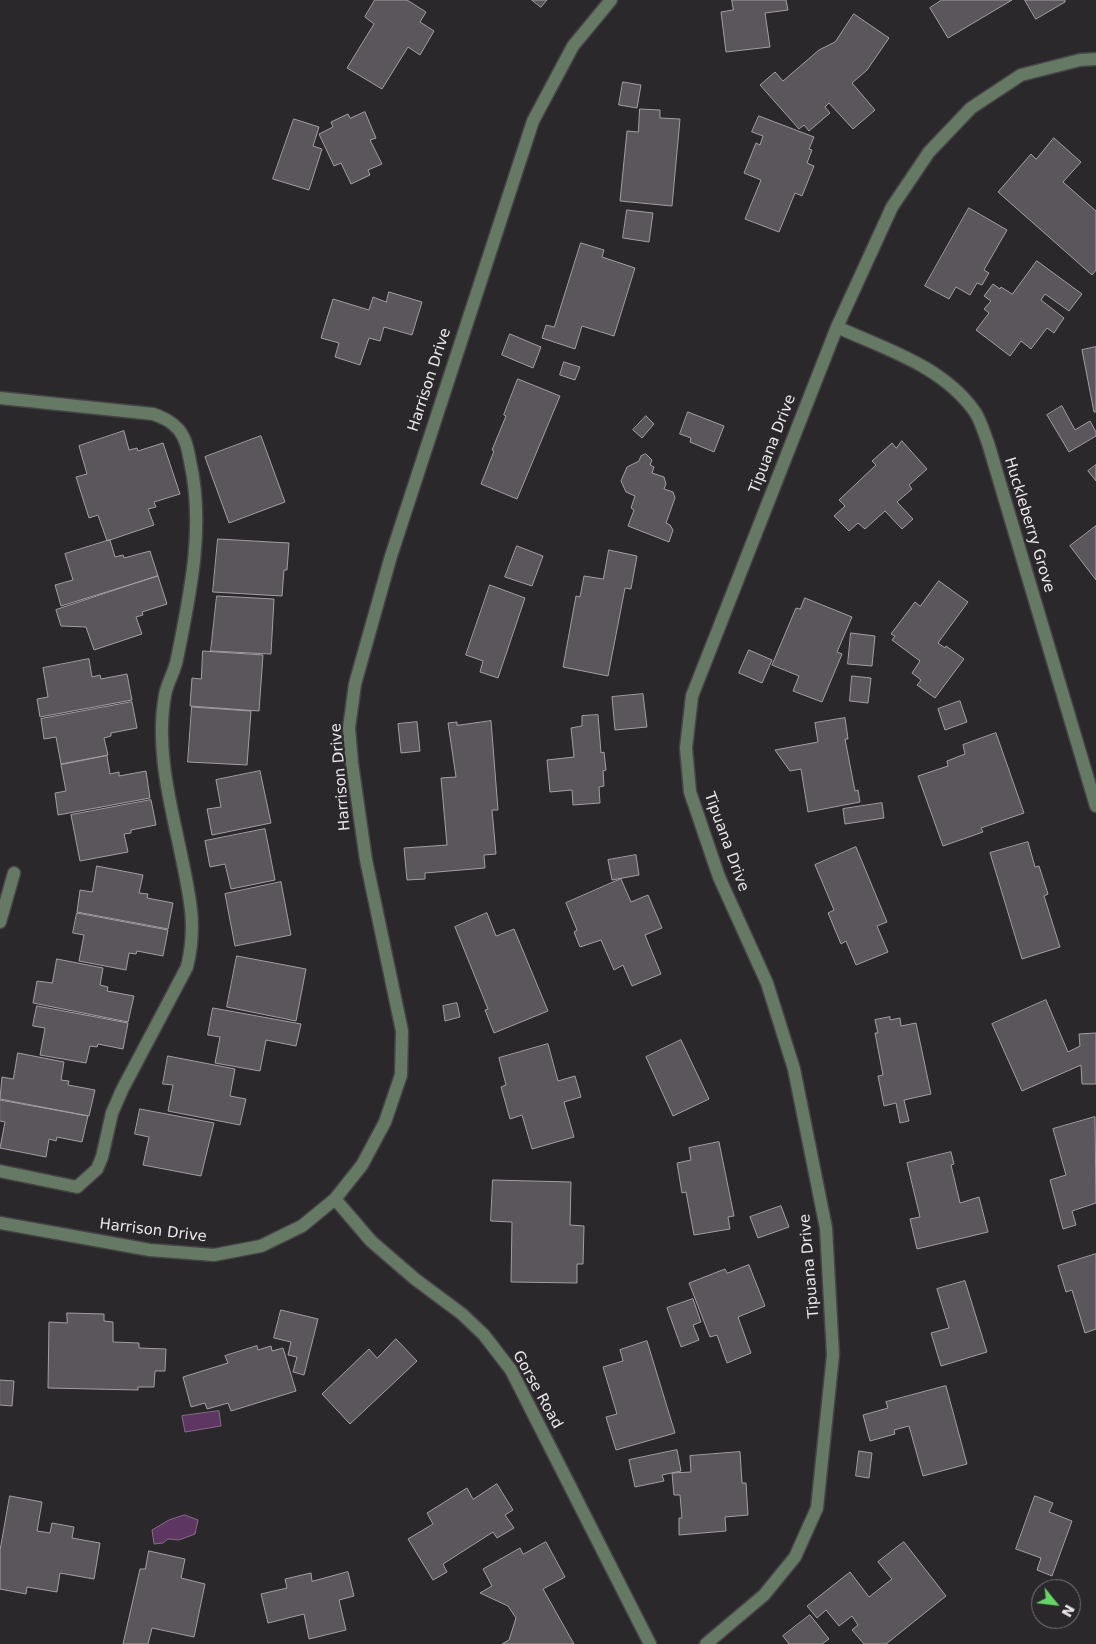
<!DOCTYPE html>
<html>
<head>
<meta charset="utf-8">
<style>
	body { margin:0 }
	#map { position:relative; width:1096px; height:1644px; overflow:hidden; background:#2b282c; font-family:"DejaVu Sans",sans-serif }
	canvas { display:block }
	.north { position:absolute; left:1031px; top:1579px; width:50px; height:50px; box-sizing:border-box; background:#2b282c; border:1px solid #777478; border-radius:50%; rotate:119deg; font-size:14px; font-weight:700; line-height:20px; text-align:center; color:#e9e7e9 }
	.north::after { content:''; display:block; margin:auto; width:18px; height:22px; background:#66d467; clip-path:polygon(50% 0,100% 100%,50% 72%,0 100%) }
</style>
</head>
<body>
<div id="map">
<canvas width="1096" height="1644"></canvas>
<div class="north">N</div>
</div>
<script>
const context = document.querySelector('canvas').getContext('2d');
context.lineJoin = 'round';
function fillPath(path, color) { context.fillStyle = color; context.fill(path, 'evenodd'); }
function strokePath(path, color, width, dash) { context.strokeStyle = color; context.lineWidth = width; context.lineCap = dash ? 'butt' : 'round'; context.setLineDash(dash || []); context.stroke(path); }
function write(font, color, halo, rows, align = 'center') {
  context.font = font + ' "DejaVu Sans",sans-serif'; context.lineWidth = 4.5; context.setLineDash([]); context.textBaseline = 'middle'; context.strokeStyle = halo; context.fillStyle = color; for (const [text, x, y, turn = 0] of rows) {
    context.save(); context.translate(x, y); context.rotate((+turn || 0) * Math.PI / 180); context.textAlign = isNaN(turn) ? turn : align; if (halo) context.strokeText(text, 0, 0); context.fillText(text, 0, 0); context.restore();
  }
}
const water = new Path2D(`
	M219 1411 221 1426 185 1432 182 1416Z
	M185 1515 198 1520 195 1534 179 1540 168 1539 163 1543 154 1544 152 1530 169 1520Z`);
fillPath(water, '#5e3662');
strokePath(water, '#886b8a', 1);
const building = new Path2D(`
	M375 0H407L426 12 420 22 434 31 420 55 408 47 382 89 347 68 374 24 365 17Z
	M532 0H547L541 7Z
	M732 0H786L788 10 765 13 770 47 726 52 721 12 733 10Z
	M942 0H1012L948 38 930 8Z
	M1025 0H1065V2L1036 19Z
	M854 14 889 38 867 70 852 83 875 110 853 129 829 103 825 107 830 113 809 131 804 125 799 129 760 85 775 72 783 81 819 50 835 42Z
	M623 82 641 85 637 108 619 105Z
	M640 109 660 110V118L680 119 672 206 620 201 627 131 638 132Z
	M365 112 376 138 370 140 382 164 368 170 370 175 351 184 341 163 334 166 319 134 333 127 331 122 348 114 350 118Z
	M759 116 814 137 809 149 812 150 807 163 814 166 802 196 795 193 779 232 745 219 761 180 744 173 756 143 760 145 763 136 752 132Z
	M294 119 319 127 313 146 322 149 309 190 273 179Z
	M1054 138 1081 162 1063 182 1096 211V270L1092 275 998 192 1031 154 1036 159Z
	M969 208 1007 230 984 270 989 273 982 285 977 283 970 295 956 287 949 299 925 286Z
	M627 210 653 213 649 242 623 238Z
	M581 243 604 250 602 257 635 268 614 336 582 326 575 349 542 338 546 325 554 327Z
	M1037 261 1082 294 1069 311 1045 294 1041 300 1064 318 1054 333 1047 328 1031 349 1021 341 1010 356 976 330 989 313 984 309 991 301 984 296 993 284 1000 289 1001 287 1012 294Z
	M389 292 422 302 412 335 384 327 380 341 369 338 360 365 335 357 339 343 321 338 333 299 369 310 373 297 386 302Z
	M510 334 541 347 533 368 502 355Z
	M1096 347V412H1094L1082 350Z
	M564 362 580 367 575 380 560 375Z
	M518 379 560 396 517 499 481 484 494 451 492 450 506 416 504 415Z
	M1062 406 1075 430 1090 421 1096 432V436L1069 452 1047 415Z
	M688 412 724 426 714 452 690 442 691 438 680 434Z
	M646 416 654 424 642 438 633 430Z
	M124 431 129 450 137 448 138 451 163 443 180 494 154 502 156 507 148 509 154 525 107 541 98 515 89 518 76 477 87 474 79 446Z
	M261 436 285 502 229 523 205 457Z
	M902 441 927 469 909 485 912 489 897 502 913 519 902 529 885 511 865 529 858 523 849 531 834 516 845 506 839 500 876 465 872 461 892 443 896 448Z
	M646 454 652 460 650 465 654 467 652 473 664 477 666 484 664 489 673 492 675 498 666 523 670 525 673 530 669 542 628 526 634 510 631 508 635 496 626 492 621 481 627 467 639 461 641 456Z
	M1096 465V481L1088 471Z
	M1096 526V580L1070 546Z
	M218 539 289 543 287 570H284L282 596 213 592Z
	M110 540 115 557 123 555 124 558 150 551 158 576 61 606 55 585 73 580 65 554Z
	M517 546 543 556 532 586 505 577Z
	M609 550 637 556 631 589 625 588 608 676 563 667 576 596 580 597 584 576 603 579Z
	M158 576 167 604 142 612 143 615 136 617 142 634 94 650 86 627 61 626 56 610Z
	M939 581 968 602 938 643 945 648 946 646 964 659 935 698 917 685 921 680 912 673 920 661 892 640 895 636 891 634 915 602 920 606Z
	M490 585 525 598 498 678 480 672 483 661 466 655Z
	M217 596 274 599 271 654 211 651Z
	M805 598 852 617 837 652 842 654 822 702 793 691 799 676 772 665 796 608 800 609Z
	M851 633 875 636 872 666 848 664Z
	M749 650 772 660 762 683 739 673Z
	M203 651 263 655 259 711 190 706 192 678 201 679Z
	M89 659 92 677 100 675 101 679 127 674 132 700 40 717 37 699 48 697 43 668Z
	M852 676 871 678 868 703 850 701Z
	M643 694 647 727 615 730 612 697Z
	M960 701 967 722 945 730 938 709Z
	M132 702 137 728 111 733V736L104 738 108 755 61 764 56 737 44 739 41 719Z
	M192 707 251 711 247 765 188 762Z
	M598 715 601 753 604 752 606 770 603 771 604 786 599 787 600 803 573 805 572 790 550 792 547 760 574 757 571 728 582 726V716Z
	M845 718 848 739H845L855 791 858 790 860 802 808 812 801 769 790 771 775 750 818 742 815 723Z
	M491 721 498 810H492L496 854 484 855 485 868 425 873V879L407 880 404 848 447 845 441 778 456 777 448 723 457 722V725Z
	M417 722 420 751 401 753 398 724Z
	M996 733 1024 813 981 828 983 832 943 846 918 776 948 766 947 761 965 754 963 745Z
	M107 756 110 774 119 772V776L146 771 150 798 58 815 55 793 66 791 61 765Z
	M260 771 271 823 212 835 207 809 221 807 216 780Z
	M151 800 156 825 131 830V833L124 834 128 852 80 861 71 815Z
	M882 803 884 818 845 824 843 809Z
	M265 829 275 880 231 889 225 864 210 867 205 841Z
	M1028 842 1035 867 1039 866 1048 894 1044 896 1060 947 1022 959 990 853Z
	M856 847 887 922 877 926 888 952 856 965 846 941 841 944 828 913 834 910 815 865Z
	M636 855 639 875 612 880 608 860Z
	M97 866 143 875 139 893 148 894 147 898 173 903 168 929 77 912 80 890 92 892Z
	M621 879 631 902 648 895 662 928 645 935 661 974 632 986 623 965 614 970 601 940 580 947 574 932 577 930 566 903Z
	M281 882 291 935 235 946 225 894Z
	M77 913 168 930 163 956 137 951 136 954 129 953 126 970 79 961 84 935 73 933Z
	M487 913 496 936 514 929 548 1011 494 1033 485 1010 488 1009 455 927Z
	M237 956 306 969 296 1021 227 1007Z
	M57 959 103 968 100 985 108 987 107 991 134 996 128 1022 33 1003 37 981 52 983Z
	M1046 1000 1068 1052 1080 1046 1079 1034 1096 1033V1084H1082L1081 1065 1022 1091 992 1024Z
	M457 1003 460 1017 445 1021 443 1006Z
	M37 1006 128 1023 123 1049 98 1044 97 1047 90 1046 86 1063 40 1055 45 1028 33 1026Z
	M213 1008 301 1024 296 1046 266 1040 260 1071 215 1063 220 1037 208 1035Z
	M890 1017V1020L900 1018 901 1026 916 1023 931 1094 904 1100 909 1121 900 1123 896 1103 884 1106 878 1076 883 1075 875 1033H878L875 1020Z
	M681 1040 709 1099 673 1116 646 1057Z
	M548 1044 558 1081 575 1076 581 1097 564 1102 574 1137 532 1149 522 1115 510 1119 501 1087 506 1085 499 1058Z
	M18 1053 64 1062 61 1080 69 1081 68 1085 95 1090 89 1116 0 1099 2 1077 13 1079Z
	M168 1056 235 1069 230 1096 246 1099 240 1125 168 1111 173 1085 163 1084Z
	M0 1100 88 1116 82 1142 57 1137 56 1141 49 1139 46 1157 0 1148 5 1122 0 1121Z
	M140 1109 214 1123 201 1176 143 1165 149 1137 135 1134Z
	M1095 1117 1096 1203 1072 1211 1076 1225 1063 1229 1050 1180 1066 1175 1053 1129Z
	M719 1142 734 1216 728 1217 730 1229 694 1235 686 1192 682 1193 677 1163 691 1160 689 1148Z
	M951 1152 954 1164 951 1165 960 1203 979 1197 988 1232 917 1249 910 1219 920 1217 907 1163Z
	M493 1180 571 1182 570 1225 584 1226 583 1264H577V1283L511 1282 512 1222 491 1221Z
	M781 1206 789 1227 758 1238 750 1217Z
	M1096 1254V1329L1085 1333 1072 1290 1066 1292 1058 1266Z
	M749 1265 765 1306 738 1317 751 1353 727 1363 717 1335 710 1337 689 1283 725 1269 727 1273Z
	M965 1281 987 1352 941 1366 931 1333 949 1328 937 1289Z
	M693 1299 701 1322 693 1325 699 1340 681 1347 667 1308Z
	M281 1310 318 1319 304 1375 293 1372 297 1357 288 1355 291 1342 274 1338Z
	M67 1313 104 1314V1321L113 1322V1342L139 1343V1348L166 1349 165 1371H155L154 1387H138V1390L48 1388 49 1322 67 1323Z
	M396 1339 417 1361 350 1424 322 1394 369 1349 377 1358Z
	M647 1341 675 1433 616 1450 606 1417 617 1414 603 1367 623 1361 620 1350Z
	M257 1346 258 1350 271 1346 272 1351 283 1348 296 1391 231 1411 228 1403 207 1409 205 1403 191 1407 183 1377 228 1363 225 1356Z
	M0 1380 14 1381 12 1406 0 1405Z
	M946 1386 967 1464 923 1476 909 1426 894 1430 895 1434 870 1441 863 1415 888 1408 886 1402Z
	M677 1450 681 1471 662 1475 664 1481 635 1487 629 1460Z
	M859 1451 872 1453 869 1478 856 1476Z
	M740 1452 742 1483H746L748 1515 725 1517 726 1531 679 1535V1518H682L680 1495H674L672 1473 691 1472 690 1456Z
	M497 1484 513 1510 505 1515 514 1528 497 1538 493 1532 443 1564 447 1572 433 1580 408 1539 433 1524 427 1513 467 1488 473 1499Z
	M10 1496 42 1502 37 1531 50 1533 52 1523 74 1527 72 1538 100 1543 94 1579 60 1573 57 1592 27 1587 26 1594 0 1589V1551Z
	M1035 1496 1053 1503 1049 1512 1072 1521 1052 1576 1037 1570 1041 1558 1016 1549Z
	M546 1542 565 1577 543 1589 574 1644H502L509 1640 516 1618 508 1606 480 1593 492 1586 483 1569 520 1548 523 1554Z
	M904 1542 946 1596 886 1644H864L852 1630 858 1625 852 1616 839 1626 826 1610 817 1618 807 1606 850 1572 869 1597 892 1579 878 1562Z
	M149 1551 185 1559 181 1578 205 1584 194 1637 152 1628 148 1644H123L140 1569H145Z
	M348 1572 354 1596 339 1600 346 1630 309 1639 304 1614 268 1623 261 1594 287 1588 285 1579 311 1573 312 1581Z
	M810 1615 829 1639 822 1644H789L783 1636Z`);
fillPath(building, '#5a565b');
strokePath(building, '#a39ea3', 1);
const minor = new Path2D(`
	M837 327C885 349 943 366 975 412 981 421 984 433 988 443L1096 806
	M0 398 153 414C164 418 171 421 179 430 186 439 188 450 190 461 205 527 190 594 177 659 175 671 167 683 165 695 155 750 171 805 182 859 190 898 197 927 187 967L122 1090 112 1113 102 1157 97 1169 77 1187 0 1171
	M0 922 14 873
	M335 1199 371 1241 415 1279 462 1314 484 1335 511 1370 650 1644
	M0 1223 150 1250 214 1255 261 1246 302 1226 335 1199 362 1165 385 1122 401 1075 402 1031 366 860 352 763 349 728 355 684 391 556 533 121 573 46 611 0
	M706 1644 764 1595 795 1557 817 1508 833 1355 826 1228 794 1069 767 983 719 877 690 792 686 748 692 696 837 327 892 207 929 152 971 108 1021 75 1080 60 1096 59`);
strokePath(minor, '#464346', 15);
strokePath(minor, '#657964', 12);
write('15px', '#e9e7e9', '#2b282c', [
	["Harrison Drive",430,380,-72],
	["Tipuana Drive",773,444,-69],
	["Huckleberry Grove",1029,525,73],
	["Harrison Drive",341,777,-95],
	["Tipuana Drive",726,842,70],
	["Harrison Drive",153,1231,7],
	["Tipuana Drive",810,1266,-95],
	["Gorse Road",537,1390,61]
]);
</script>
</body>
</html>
